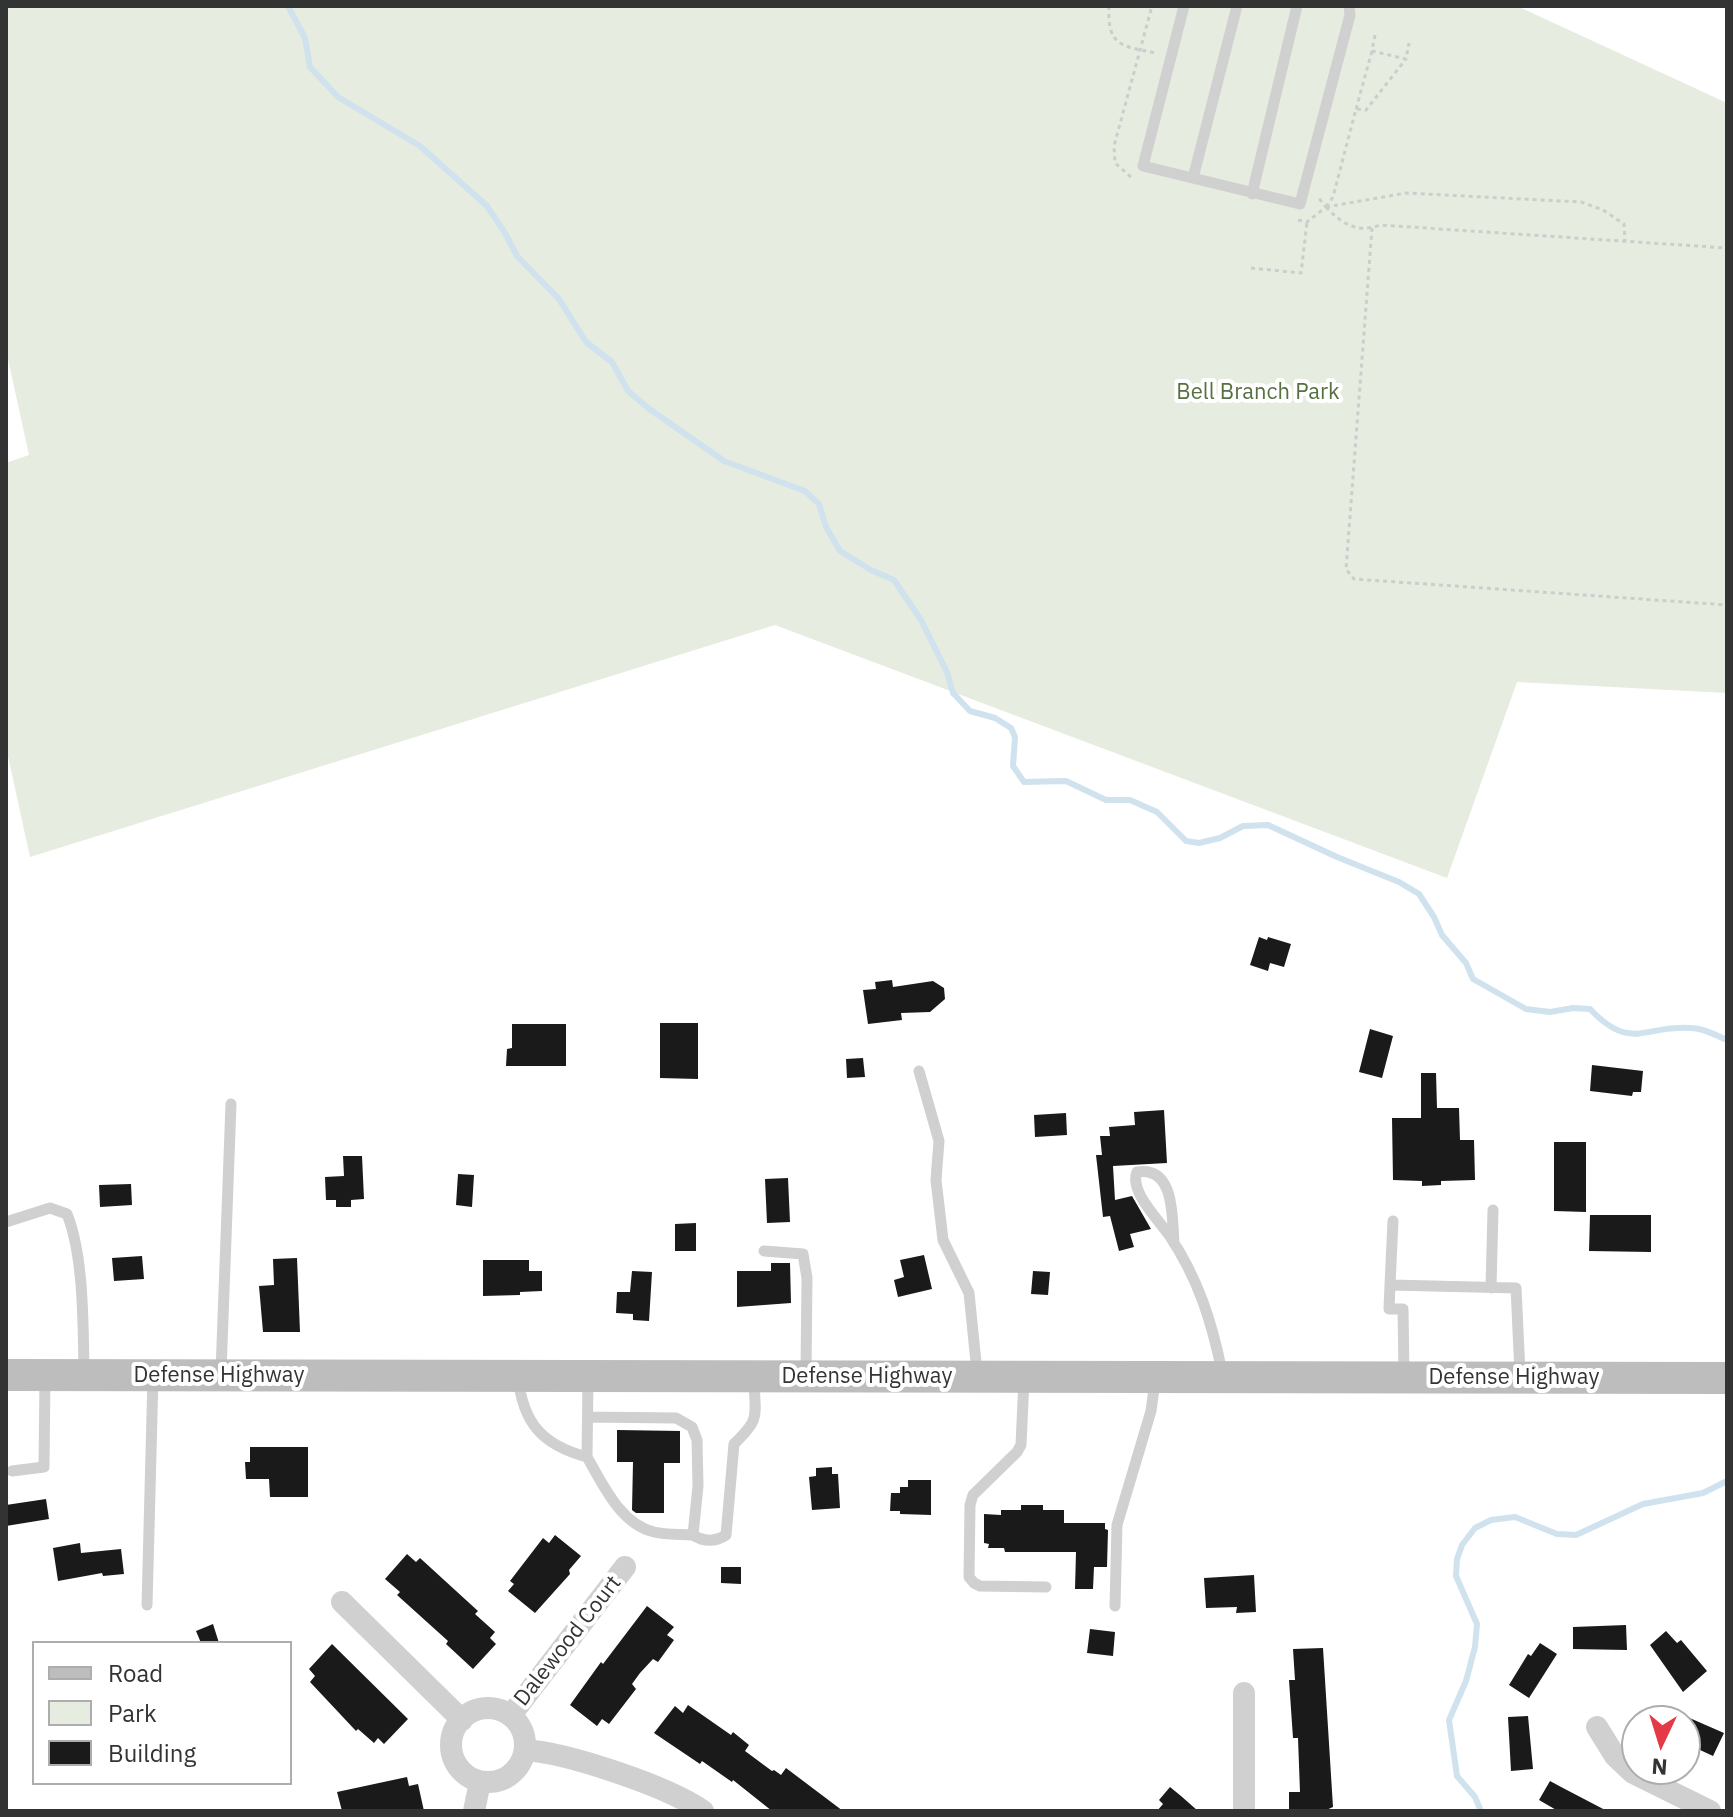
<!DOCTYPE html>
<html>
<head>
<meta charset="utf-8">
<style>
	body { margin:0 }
	#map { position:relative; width:1733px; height:1817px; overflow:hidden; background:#fff; font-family:"IBM Plex Sans",sans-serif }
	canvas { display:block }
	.frame { position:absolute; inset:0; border:8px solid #333; pointer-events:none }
	.legend { position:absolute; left:32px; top:1641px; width:260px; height:144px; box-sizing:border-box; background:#fff; border:2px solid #adadad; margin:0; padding:10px 14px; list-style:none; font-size:24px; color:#333 }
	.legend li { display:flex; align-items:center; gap:16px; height:40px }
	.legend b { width:40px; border:2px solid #adadad }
	.north { position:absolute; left:1621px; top:1705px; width:80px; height:80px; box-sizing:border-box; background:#fff; border:2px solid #adadad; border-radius:50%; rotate:184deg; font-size:22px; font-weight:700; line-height:32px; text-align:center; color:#333 }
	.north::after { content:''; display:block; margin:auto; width:28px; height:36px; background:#e63946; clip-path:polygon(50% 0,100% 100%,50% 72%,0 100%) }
</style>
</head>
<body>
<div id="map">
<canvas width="1733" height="1817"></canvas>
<div class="frame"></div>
<ul class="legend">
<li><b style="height:10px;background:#bdbdbd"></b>Road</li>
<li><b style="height:22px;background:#e6ecdf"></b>Park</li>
<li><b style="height:22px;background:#1a1a1a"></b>Building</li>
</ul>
<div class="north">N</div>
</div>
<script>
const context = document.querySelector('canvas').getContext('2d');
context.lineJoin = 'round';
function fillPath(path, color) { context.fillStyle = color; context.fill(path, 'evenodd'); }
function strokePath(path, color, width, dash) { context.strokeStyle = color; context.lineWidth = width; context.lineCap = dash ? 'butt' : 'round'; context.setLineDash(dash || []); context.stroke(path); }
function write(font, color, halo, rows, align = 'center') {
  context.font = font + ' "IBM Plex Sans",sans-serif'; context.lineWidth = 8; context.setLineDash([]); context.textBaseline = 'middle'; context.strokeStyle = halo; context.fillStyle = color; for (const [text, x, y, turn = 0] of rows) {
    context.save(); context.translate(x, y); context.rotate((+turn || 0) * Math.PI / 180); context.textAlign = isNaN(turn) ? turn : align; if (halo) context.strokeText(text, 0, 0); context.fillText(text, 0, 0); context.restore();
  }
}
fillPath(new Path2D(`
	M6 6H1517L1727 103V693L1517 682 1447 878 775 625 30 857 6 747V463L29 455 6 350Z`), '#e6ecdf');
strokePath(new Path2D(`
	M288 6 305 38 310 67 338 97 420 146 487 206 505 233 517 256 559 299 586 342 612 362 628 391 648 408 724 461 805 491 819 504 826 527 840 551 871 570 894 580 921 620 947 672 953 693 970 711 995 718 1011 728 1015 737 1013 766 1024 782 1066 781 1106 800H1130L1157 812 1186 841 1199 843 1220 838 1243 826 1268 825 1337 857 1399 882 1419 894 1434 917 1442 935 1466 963 1473 979 1526 1009 1550 1012 1573 1008 1590 1009C1631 1052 1644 1025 1691 1028 1704 1028 1715 1035 1727 1040
	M1481 1811 1475 1797 1457 1776 1449 1720 1466 1681 1475 1647 1477 1624 1456 1576 1457 1559 1462 1545 1475 1528 1491 1520 1515 1517 1557 1534 1576 1535 1643 1504 1703 1493 1727 1481`), '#cfe2ee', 6);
fillPath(new Path2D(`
	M1259 937 1267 940 1268 937 1291 944 1284 967 1270 963 1268 971 1250 965Z
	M892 980 893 987 933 981 944 988 945 999 930 1012 901 1013 902 1020 868 1024 863 990 876 989 875 982Z
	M660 1023H698V1079L660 1078Z
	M512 1024H566V1066H506L507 1049 512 1048Z
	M1370 1029 1393 1036 1382 1078 1359 1072Z
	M863 1058 865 1077 847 1078 846 1059Z
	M1592 1065 1643 1071 1641 1092H1633L1632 1096 1590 1091Z
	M1421 1073H1436L1437 1108H1459L1460 1140H1474L1475 1180 1441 1181V1185L1422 1186V1181L1393 1180 1392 1118H1421Z
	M1164 1110 1167 1163 1113 1166 1115 1200 1132 1196 1151 1229 1130 1234 1134 1247 1119 1251 1110 1216 1103 1217 1096 1155H1102L1100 1136H1110L1109 1127 1135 1125 1134 1112Z
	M1066 1113 1067 1135 1035 1137 1034 1115Z
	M1554 1142H1586V1212L1554 1211Z
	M343 1156H362L364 1199 351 1200V1207H336V1200H326L325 1177 344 1176Z
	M458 1174 474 1175 472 1207 456 1205Z
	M788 1178 790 1222 767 1223 765 1179Z
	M131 1184 132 1205 100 1207 99 1185Z
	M1590 1215H1651V1252L1589 1251Z
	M696 1223V1251H675V1224Z
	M924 1255 932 1289 898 1297 894 1280 904 1277 900 1260Z
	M142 1256 144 1279 114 1281 112 1258Z
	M297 1258 300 1332H263L259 1286 274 1285 273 1259Z
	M483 1260H529V1271H542V1291L520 1292V1295L483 1296Z
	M771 1263H790L791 1303 737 1307V1271H771Z
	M632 1271 652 1272 649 1321 633 1320V1314L616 1313 617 1292H630Z
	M1033 1271 1050 1272 1048 1295 1031 1294Z
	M617 1430 680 1431V1463H664V1513H636L632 1510 633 1462H617Z
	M250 1447H308V1497H270L269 1479H246L245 1462H250Z
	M832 1467V1474H838L840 1508 812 1510 809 1477 816 1476V1468Z
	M908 1480H931V1515L900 1514V1511H890L891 1493H900V1487H908Z
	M46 1499 49 1519 6 1526V1505Z
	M1021 1505H1043V1510H1064V1523H1105V1529L1108 1530 1107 1567H1094L1093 1589H1075L1076 1552H1005L1004 1548H988L989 1544 984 1543V1514L1001 1515V1510H1021Z
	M555 1535 581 1556 569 1570 570 1574 535 1613 508 1591 514 1584 510 1581 543 1538 549 1543Z
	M80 1543 81 1553 121 1549 124 1574 103 1576 102 1573 58 1581 53 1548Z
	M407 1554 416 1562 420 1558 478 1611 475 1614 495 1632 490 1638 496 1644 473 1669 446 1644 448 1641 397 1595 400 1592 385 1579Z
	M721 1567H741V1584L721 1583Z
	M1254 1575 1256 1612 1236 1613 1237 1607 1206 1608 1204 1578Z
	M647 1606 674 1627 667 1635 674 1640 658 1662 653 1659 640 1673 632 1684 636 1689 609 1724 602 1719 597 1726 570 1705 601 1662 603 1664Z
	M213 1624 219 1643H201L196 1631Z
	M1626 1625 1627 1650 1573 1649V1627Z
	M1090 1629 1115 1632 1113 1656 1087 1653Z
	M1666 1631 1677 1643 1681 1640 1707 1671 1683 1692 1650 1645Z
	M1540 1643 1557 1654 1529 1698 1509 1685 1528 1654 1531 1656Z
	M332 1644 408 1719 384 1744 378 1738 374 1743 358 1729 356 1731 310 1682 315 1676 309 1669Z
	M1323 1648 1333 1807 1324 1811H1295L1289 1810V1792H1300L1298 1738H1293L1289 1680H1295L1293 1649Z
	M688 1705 731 1735 733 1732 749 1745 745 1751 772 1771 774 1770 781 1775 786 1768 843 1811H772L733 1780 732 1782 702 1761 700 1764 654 1733 675 1706 683 1713Z
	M1528 1716 1533 1769 1511 1771 1508 1717Z
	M1685 1716 1724 1733 1713 1756 1685 1743Z
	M407 1777 409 1786 418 1784 424 1811H342L337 1792Z
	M1550 1781 1563 1788 1607 1811H1558L1539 1800Z
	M1170 1787 1181 1796 1198 1811H1157L1163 1804 1159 1800Z`), '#1a1a1a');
strokePath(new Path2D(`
	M1109 6C1107 46 1121 46 1156 53
	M1375 35 1372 51 1406 59 1409 43
	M1356 109 1372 51
	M1131 177 1115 163 1114 146 1152 6
	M1326 207C1341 223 1357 234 1380 225L1727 248
	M1326 207 1406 193 1581 202 1603 210 1624 224 1625 241
	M1326 207 1333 197 1356 109 1366 110 1406 59
	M1298 220 1307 222 1326 207 1317 196
	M1372 228 1346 569 1354 579 1727 605
	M1251 268 1301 273 1307 222`), '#cdcdcd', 3, [4, 4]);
strokePath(new Path2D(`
	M1184 6 1143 166 1300 204 1350 15 1349 6
	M1193 178 1237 6
	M1252 194 1297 6
	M919 1071 939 1141 936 1180 943 1240 969 1293 977 1372
	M1393 1221 1390 1285 1516 1288 1520 1373
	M6 1222 50 1208 67 1214C84 1256 83 1325 84 1371
	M1174 1243C1172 1217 1175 1166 1137 1172 1129 1191 1158 1219 1169 1235 1198 1278 1212 1322 1222 1372
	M764 1251 803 1254 807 1278 806 1372
	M1390 1285 1389 1309H1403L1404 1375
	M1491 1288 1493 1210
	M221 1372 231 1104
	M518 1377C523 1423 542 1445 587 1457L588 1377
	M1024 1379 1021 1445 1017 1452 973 1495 970 1505 969 1577 974 1583 980 1586 1046 1587
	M588 1417 676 1418 692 1427 697 1440 698 1486 693 1535C704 1542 715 1542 726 1535L734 1444C761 1418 755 1417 754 1380
	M587 1457C603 1484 620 1524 654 1532 666 1535 680 1534 693 1535
	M12 1471 44 1467 45 1376
	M147 1605 153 1377
	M1115 1606 1117 1525 1151 1411 1155 1381`), '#d0d0d0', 11);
strokePath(new Path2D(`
	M342 1602 462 1720
	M1244 1693V1811
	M451 1745a37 37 0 1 1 74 0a37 37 0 1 1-74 0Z
	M511 1715 625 1567
	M1597 1727 1615 1756 1633 1773 1710 1811
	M525 1750C568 1753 667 1786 703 1811
	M474 1811 480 1782`), '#d0d0d0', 22);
strokePath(new Path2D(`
	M6 1375 1727 1378`), '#bdbdbd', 32);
write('22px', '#56703f', '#fff', [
	["Bell Branch Park",1258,393]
]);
write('22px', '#333', '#fff', [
	["Defense Highway",219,1376],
	["Defense Highway",867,1377],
	["Defense Highway",1514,1378],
	["Dalewood Court",568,1641,-52]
]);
</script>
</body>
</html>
